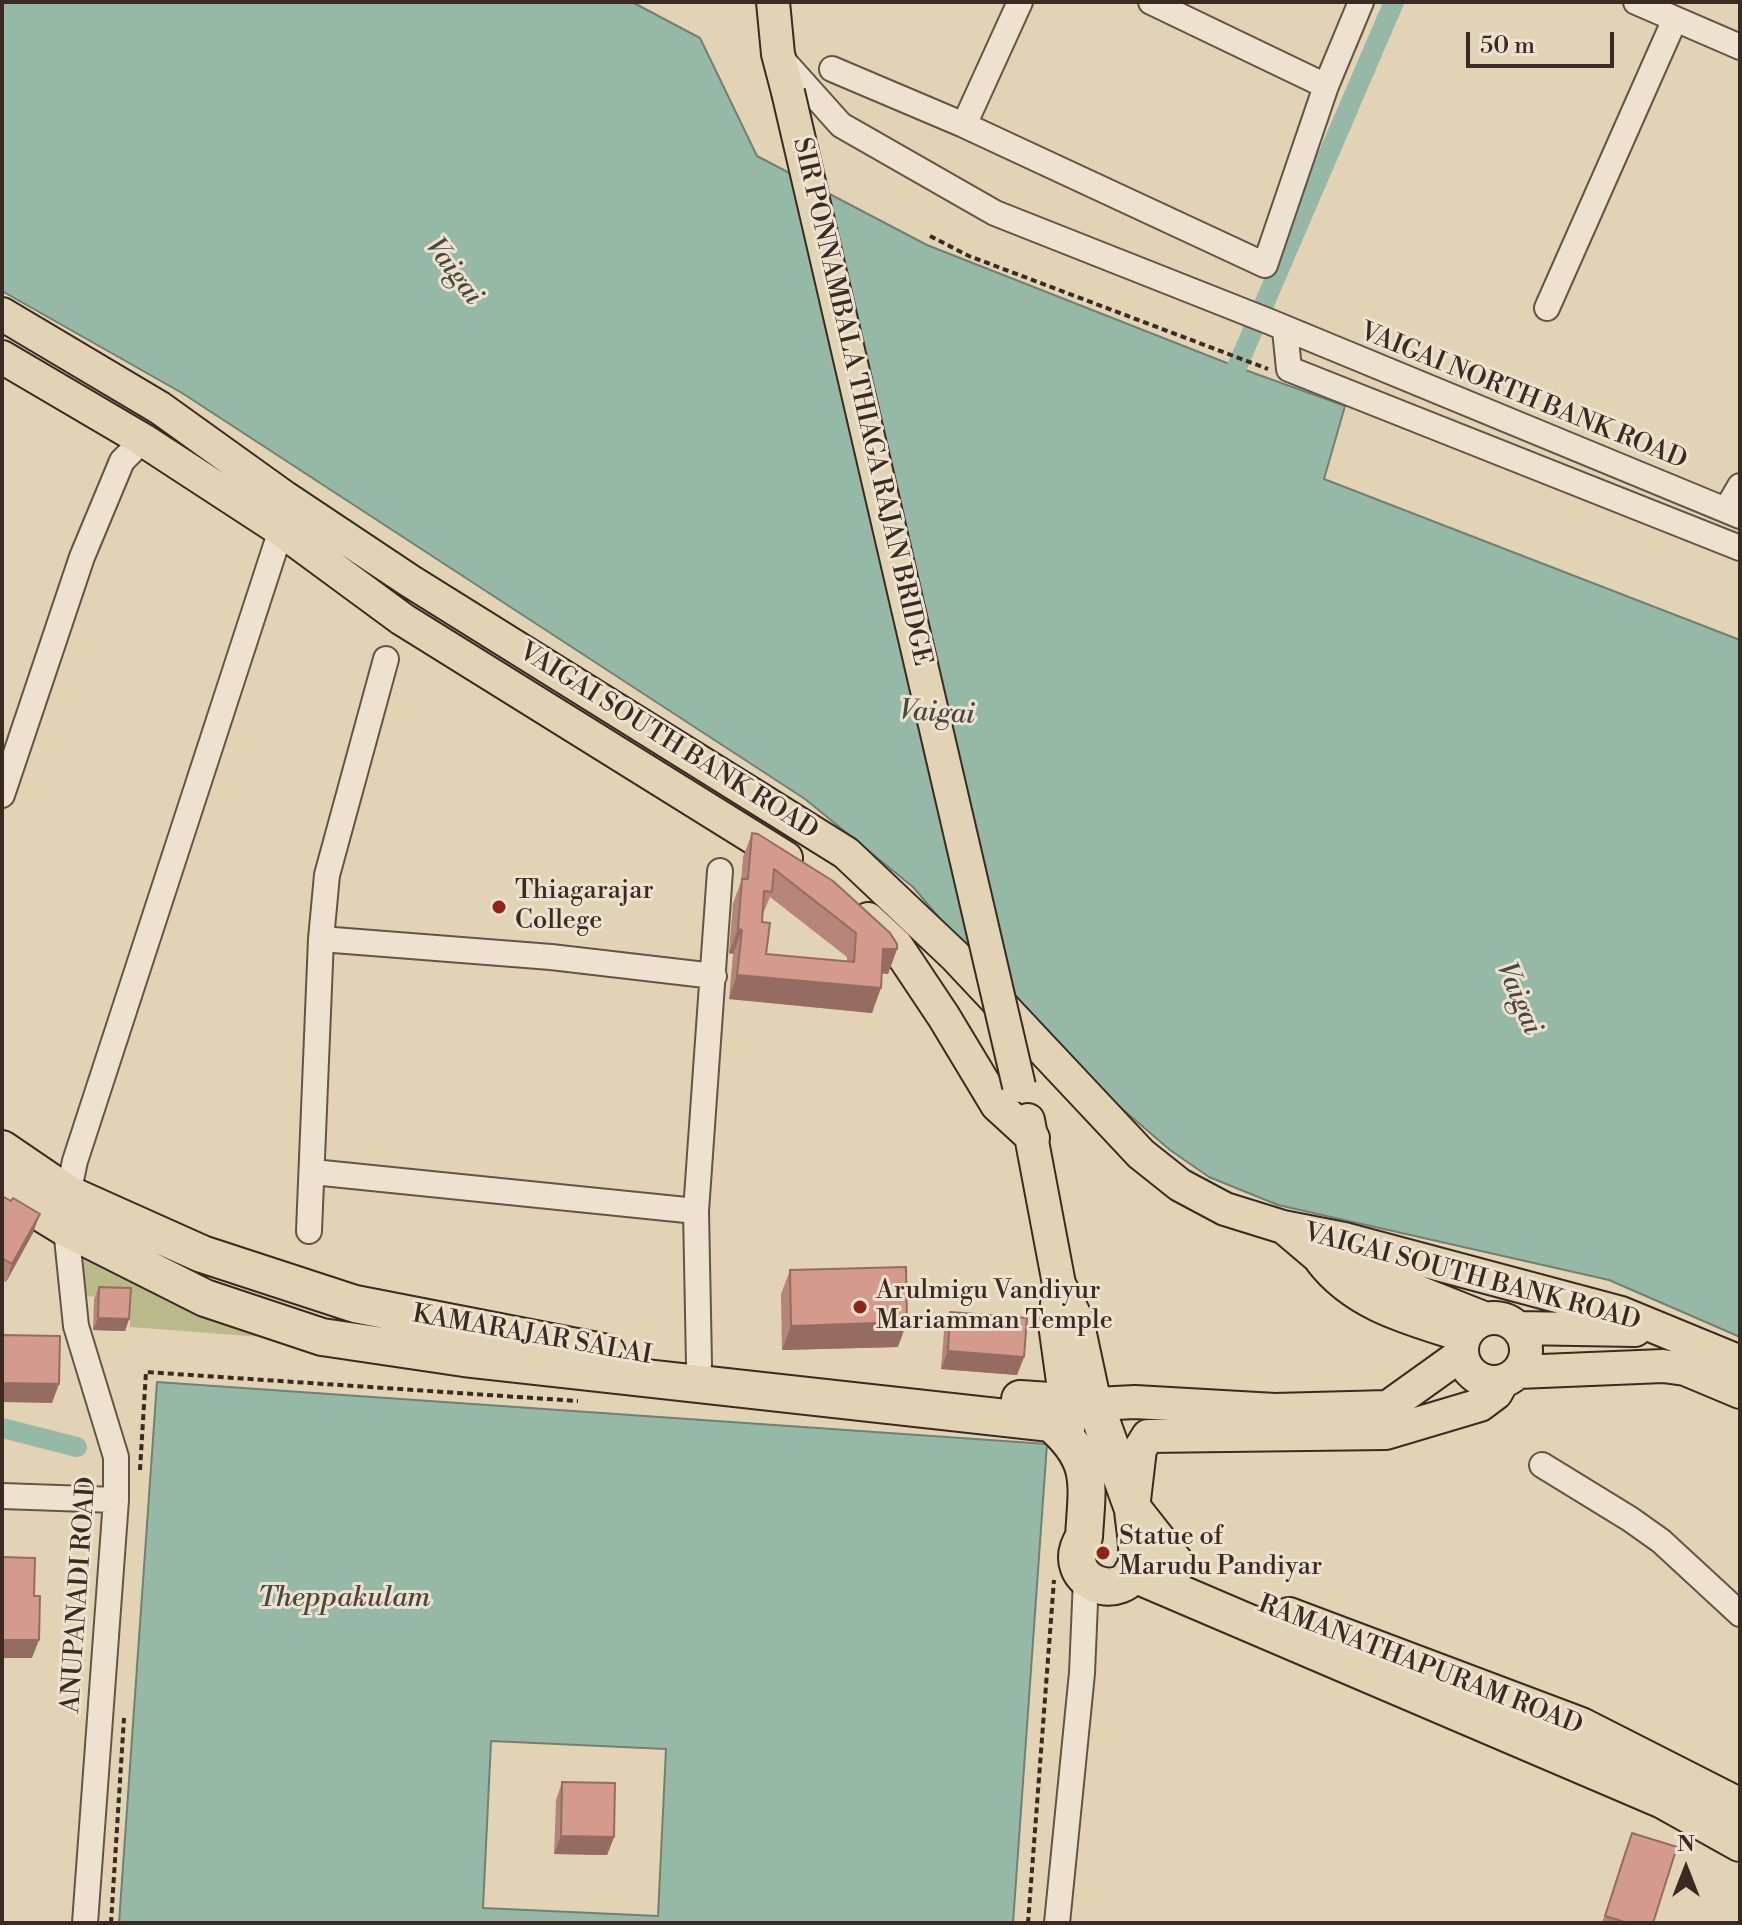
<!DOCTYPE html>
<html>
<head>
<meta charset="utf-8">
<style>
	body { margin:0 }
	#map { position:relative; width:1742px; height:1925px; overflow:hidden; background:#e2d3b5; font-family:"Libre Bodoni",serif }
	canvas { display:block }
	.frame { position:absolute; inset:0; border:4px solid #3a2a22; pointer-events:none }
	.north { position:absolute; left:1646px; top:1829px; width:80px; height:80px; -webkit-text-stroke:6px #ece2cf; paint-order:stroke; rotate:0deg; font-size:22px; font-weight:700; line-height:32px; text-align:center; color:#3a2a22 }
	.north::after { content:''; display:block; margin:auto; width:28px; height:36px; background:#3a2a22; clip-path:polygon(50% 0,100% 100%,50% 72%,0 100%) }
	.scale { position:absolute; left:1466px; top:32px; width:148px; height:36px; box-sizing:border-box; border:4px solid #3a2a22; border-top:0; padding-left:10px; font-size:24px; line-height:28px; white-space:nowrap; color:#3a2a22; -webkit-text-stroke:6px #ece2cf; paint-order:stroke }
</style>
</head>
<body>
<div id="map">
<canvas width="1742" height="1925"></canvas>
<div class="frame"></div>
<div class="north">N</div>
<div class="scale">50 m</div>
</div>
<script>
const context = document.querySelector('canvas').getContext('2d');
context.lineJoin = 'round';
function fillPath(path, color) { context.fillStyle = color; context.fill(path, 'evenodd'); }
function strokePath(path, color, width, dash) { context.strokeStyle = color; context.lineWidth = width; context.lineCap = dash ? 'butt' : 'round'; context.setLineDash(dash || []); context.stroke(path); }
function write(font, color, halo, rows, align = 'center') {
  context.font = font + ' "Libre Bodoni",serif'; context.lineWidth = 6; context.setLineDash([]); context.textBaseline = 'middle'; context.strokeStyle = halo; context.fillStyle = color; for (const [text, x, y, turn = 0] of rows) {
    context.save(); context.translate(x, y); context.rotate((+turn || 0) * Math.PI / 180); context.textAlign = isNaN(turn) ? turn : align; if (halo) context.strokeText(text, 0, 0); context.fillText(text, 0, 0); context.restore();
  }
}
fillPath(new Path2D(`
	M74 1248 276 1338 130 1327V1298L81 1296Z`), '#baba89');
const water = new Path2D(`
	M2 2H632L700 38 757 156 927 245 1237 367 1345 406 1324 479 1740 640V1337L1609 1280 1278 1205 1209 1177 1170 1150 1049 1046 913 887 805 799 182 393 2 291Z
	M157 1382 1047 1444 1013 1923H119ZM491 1741 666 1749 658 1916 483 1908Z`);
fillPath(water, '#96b9a7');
strokePath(water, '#718072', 2);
strokePath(new Path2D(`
	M1230 393 1237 367 1394 2
	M2 1428 77 1447`), '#96b9a7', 20);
const minor = new Path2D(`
	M1151 2 1326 86
	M1636 2 1740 47
	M780 57 841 125 995 213 1268 321 1740 516
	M832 69 964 125 1265 265 1326 86 1361 2
	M964 125 1020 2
	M1547 308 1675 19
	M1285 330 1289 369 1740 548
	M1726 510 1740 486
	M2 795 82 557 122 461 143 440
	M321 939 551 957 714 976
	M313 1172 696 1211
	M309 1231 321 939 327 875 386 659
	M696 1385 699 1364 696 1211 720 871
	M1542 1465 1630 1519 1661 1541 1740 1614
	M2 1496 116 1500
	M85 1923 116 1500V1457L76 1326 66 1228 68 1194 75 1161 281 530
	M1057 1923 1082 1673 1086 1579`);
const major = new Path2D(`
	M773 2 778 54 788 92
	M2 314 160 408 284 497 410 581 846 853 955 956 1141 1154 1180 1185 1225 1209 1283 1227 1344 1239 1621 1313 1740 1362
	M2 357 143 440 281 530 402 619 786 858
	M868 919 896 945 944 1017 997 1105 1033 1138
	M1028 1120 1059 1284 1055 1324 1069 1425
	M1286 1229 1319 1257 1342 1262 1486 1319
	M1321 1260C1356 1306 1412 1319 1465 1336
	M1059 1284 1077 1320 1095 1404 1135 1402 1275 1410 1388 1407 1462 1354
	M1462 1350a32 32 0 1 1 64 0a32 32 0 1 1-64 0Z
	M1518 1328 1635 1330
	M1518 1372 1663 1366 1685 1369 1740 1392
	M1133 1509 1140 1449 1148 1436 1386 1433 1480 1405 1496 1393 1502 1382`);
const highway = new Path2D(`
	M2 1149 68 1194 202 1254 355 1304 607 1353
	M2 1189 66 1228 205 1298 322 1337 464 1358 1051 1423C1095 1461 1087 1484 1084 1537 1055 1582 1126 1607 1136 1565 1140 1549 1134 1526 1133 1509
	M1020 1399 1095 1404 1133 1509 1177 1565
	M1132 1573 1663 1800 1740 1843
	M1289 1616 1581 1726 1740 1807`);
strokePath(minor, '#645447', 28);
strokePath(major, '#3a2a22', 36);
strokePath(highway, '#3a2a22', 40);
strokePath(new Path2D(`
	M930 236 969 256 1268 369
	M140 1470 146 1372 578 1401
	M111 1923 124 1718
	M1028 1923 1054 1580`), '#3a2a22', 4, [6, 4]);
strokePath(minor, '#ece2cf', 24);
strokePath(major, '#e2d3b5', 32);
strokePath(highway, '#e2d3b5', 36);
const majorBridge = new Path2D(`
	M788 92 1019 1086`);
strokePath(majorBridge, '#3a2a22', 36, []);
strokePath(majorBridge, '#e2d3b5', 32);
fillPath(new Path2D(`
	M752 833 897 949 888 974 882 973 872 1013 729 999 733 954 729 953 733 903 741 882 743 857ZM770 897 847 957V961L766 954 762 922V916Z
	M2 1196 33 1233 6 1282 2 1280Z
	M790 1270 898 1347 782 1350 781 1294Z
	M99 1287 129 1319 125 1331 93 1330 94 1299Z
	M950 1312 1024 1357 1017 1375 941 1369 944 1331Z
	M562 1782 614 1837 607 1855 554 1854 556 1800Z
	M1632 1833 1653 1923H1602L1625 1851Z`), '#b68478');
fillPath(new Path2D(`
	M738 929 742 930 733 954 729 953Z
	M883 949H897L888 974 874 973Z
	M737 975 881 988 872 1013 729 999Z
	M40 1214 33 1233 6 1282 12 1264Z
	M98 1318 129 1319 125 1331 93 1330Z
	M907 1322 898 1347 782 1350 791 1326Z
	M948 1351 1024 1357 1017 1375 941 1369Z
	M2 1383 59 1384 52 1403 2 1402Z
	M2 1640H39L32 1658H2Z
	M561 1836 614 1837 607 1855 554 1854Z`), '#946c61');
const building = new Path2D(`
	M752 833 758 834 833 881 890 933 897 944V949H883L881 988 737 975 742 930 738 929 742 879H748ZM774 869 856 933 854 962 766 954 770 923 762 922 764 891 772 892Z
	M2 1196 11 1201 13 1198 40 1214 12 1264 2 1258Z
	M906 1267 907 1322 791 1326 790 1270Z
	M99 1287 131 1288 129 1319 98 1318Z
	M950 1312 1027 1318 1024 1357 948 1351Z
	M2 1335 60 1336 59 1384 2 1383Z
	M2 1557 35 1558 34 1596H40L39 1640H2Z
	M562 1782 615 1783 614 1837 561 1836Z
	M1632 1833 1677 1847 1653 1923H1628L1605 1916Z`);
fillPath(building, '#d49a8b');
strokePath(building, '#946c61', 2);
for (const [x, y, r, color] of [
	[499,907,8,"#8f2418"],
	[860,1307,8,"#8f2418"],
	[1103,1553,8,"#8f2418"]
]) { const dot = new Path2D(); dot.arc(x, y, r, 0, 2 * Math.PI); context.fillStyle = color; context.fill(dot); strokePath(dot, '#ece2cf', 3); }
write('26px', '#3a2a22', '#ece2cf', [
	["VAIGAI NORTH BANK ROAD",1523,397,22],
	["SIR PONNAMBALA THIAGA RAJAN BRIDGE",861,402,77],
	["VAIGAI SOUTH BANK ROAD",668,742,32],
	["VAIGAI SOUTH BANK ROAD",1472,1278,15],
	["KAMARAJAR SALAI",532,1336,10],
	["ANUPANADI ROAD",80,1595,-86],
	["RAMANATHAPURAM ROAD",1420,1666,21]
]);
write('26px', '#3a2a22', '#ece2cf', [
	["Thiagarajar",515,892],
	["College",515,922],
	["Arulmigu Vandiyur",876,1292],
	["Mariamman Temple",876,1322],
	["Statue of",1119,1538],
	["Marudu Pandiyar",1119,1568]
], 'left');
write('italic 28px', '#4c473d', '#ece2cf', [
	["Vaigai",453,272,53],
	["Vaigai",937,714,3],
	["Vaigai",1518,999,67],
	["Theppakulam",344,1599]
]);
</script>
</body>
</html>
